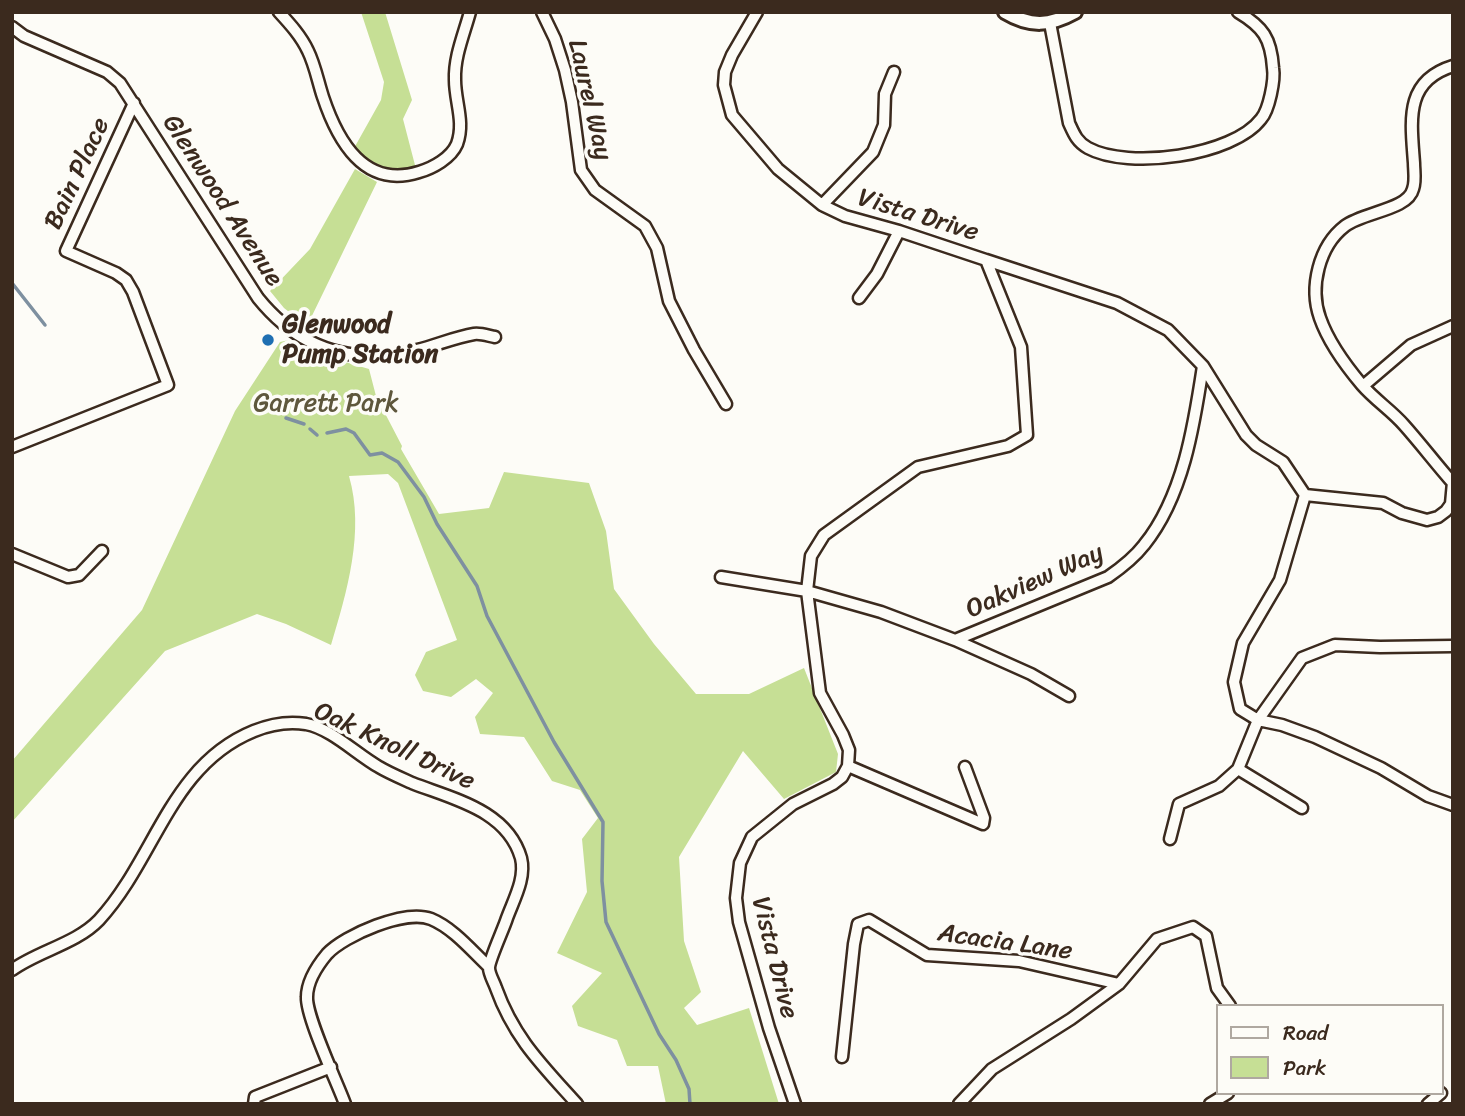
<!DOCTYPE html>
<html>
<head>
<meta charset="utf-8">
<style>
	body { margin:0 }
	#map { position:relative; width:1465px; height:1116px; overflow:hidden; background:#fdfcf7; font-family:Sriracha,sans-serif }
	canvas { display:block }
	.frame { position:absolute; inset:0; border:14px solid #3b2a1e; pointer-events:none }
	.legend { position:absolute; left:1216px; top:1004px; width:228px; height:91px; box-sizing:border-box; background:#fdfcf7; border:2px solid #afa8a0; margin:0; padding:9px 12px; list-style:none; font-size:21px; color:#3b2a1e }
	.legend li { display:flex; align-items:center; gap:14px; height:35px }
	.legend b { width:35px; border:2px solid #afa8a0 }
</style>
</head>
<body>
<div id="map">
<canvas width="1465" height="1116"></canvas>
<div class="frame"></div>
<ul class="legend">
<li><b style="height:9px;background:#fdfcf7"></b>Road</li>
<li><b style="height:19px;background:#c6df95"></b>Park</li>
</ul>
</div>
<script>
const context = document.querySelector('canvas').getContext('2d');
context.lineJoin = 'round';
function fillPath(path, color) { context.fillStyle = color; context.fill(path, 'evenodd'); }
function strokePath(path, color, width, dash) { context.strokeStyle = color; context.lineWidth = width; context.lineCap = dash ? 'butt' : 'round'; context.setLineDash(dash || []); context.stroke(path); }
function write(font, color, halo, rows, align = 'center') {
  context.font = font + ' Sriracha,sans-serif'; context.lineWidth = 7; context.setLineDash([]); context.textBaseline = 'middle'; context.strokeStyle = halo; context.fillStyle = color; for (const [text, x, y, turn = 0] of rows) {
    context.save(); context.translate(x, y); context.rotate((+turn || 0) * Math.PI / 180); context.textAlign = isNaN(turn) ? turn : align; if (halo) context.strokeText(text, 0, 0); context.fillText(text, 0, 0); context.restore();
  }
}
fillPath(new Path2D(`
	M361 12H385L412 100 403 119 416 169C386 173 375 170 353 150L381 100 384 82Z
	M355 169 377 182 307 326 284 308 270 291 310 249Z
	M289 340 311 352 369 369 376 396 402 446 401 449 439 514 489 508 504 472 589 483 606 531 614 589 654 644 696 694H749L804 668 838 754 836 772 784 799 743 751 679 857 684 941 701 992 684 1008 697 1025 749 1008 779 1104H666L658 1066H627L617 1040 578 1026 572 1006 602 973 557 953 587 892 582 839 598 818 580 790 552 781 524 737 480 734 475 717 493 693 476 679 451 697 423 691 415 675 426 652 457 640 398 483 388 474 349 476C365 531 347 592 331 645L286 624 257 614 165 651 12 822V761L142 610 235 411 280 342Z`), '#c6df95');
strokePath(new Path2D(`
	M12 283 45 325
	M286 418 304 424
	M310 429 317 435
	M327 433 346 429 354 433 370 455 382 453 398 462 424 497 437 524 477 586 487 616 554 742 603 822 602 881 606 922 659 1034 676 1060 689 1089 690 1104`), '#7e90a0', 3.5);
const minor = new Path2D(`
	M279 12C290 24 301 36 308 51 315 65 318 82 323 97 338 142 365 189 419 172 433 168 451 158 457 144 465 122 455 102 455 80 454 57 464 34 470 12
	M542 12 555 39 565 70 572 102 581 170 595 190 645 226 657 248 669 301 694 350 726 404
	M757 12 732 55 725 72 724 85 732 115 778 169 822 205 845 216 899 231 986 260 1021 347 1027 435 1008 446 918 467 824 535 811 556 807 591 820 693 843 735 849 750 848 766 842 777 833 784 793 804 752 837 740 863 736 898 739 922 769 1028 795 1104
	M1050 23 1069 123C1074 134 1077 142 1088 148 1128 170 1233 156 1261 119 1269 110 1275 80 1273 68 1271 38 1263 27 1238 12
	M12 27 24 36 107 72 120 83 258 298C300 350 353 366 417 350 435 346 455 337 474 334 481 333 489 336 495 337
	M822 205 873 152 884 125 885 94 894 72
	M986 260 1117 303 1168 330 1203 366 1246 435 1256 445 1283 462 1305 495 1280 580 1243 643 1234 682 1240 709 1258 720 1282 725 1315 737 1381 768 1428 796 1453 805
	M859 298 877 274 899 231
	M1363 386 1411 345 1453 326
	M12 447 168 385 133 292 126 280 116 273 66 251 134 103
	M1452 482C1436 464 1421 444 1404 425 1392 411 1375 400 1362 385 1346 366 1328 341 1320 318 1309 287 1319 246 1345 226 1363 212 1408 210 1413 189 1416 181 1414 171 1414 163 1411 121 1404 81 1453 66
	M1305 495 1383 503 1402 513 1427 520 1438 517 1446 511 1451 504 1453 482
	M12 554 68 577 79 575 102 551
	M721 577 807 591 881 612 955 640 1108 577C1121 568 1134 558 1144 545 1183 497 1194 426 1203 366
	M955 640 1031 674 1069 696
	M848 766 983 824 984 818 965 767
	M1238 769 1302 808
	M1170 839 1179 804 1219 786 1238 769 1258 720 1302 658 1335 645 1380 647 1453 646
	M12 970C38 951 76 944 99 920 156 858 170 765 254 731 271 724 287 721 306 724 332 729 356 754 379 767 389 773 401 778 412 783 453 799 507 810 521 858 526 878 514 899 507 918 504 928 489 960 489 968 489 974 494 982 496 988 514 1038 542 1065 577 1104
	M842 1057 854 944 858 924 869 920 927 955 1019 961 1119 984
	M254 1104 255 1097 331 1067
	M345 1104C337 1082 306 1017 307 997 307 982 317 966 327 954 345 935 405 909 431 919 453 928 472 951 489 967
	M959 1104 992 1069 1071 1019 1119 984 1157 939 1193 927 1206 936 1217 988 1230 1006
	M1210 1104 1228 1093
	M1428 1104 1441 1093`);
const tertiary = new Path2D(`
	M1005 12C1030 27 1050 26 1075 12`);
strokePath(minor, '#3b2a1e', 15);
strokePath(tertiary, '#3b2a1e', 18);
strokePath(minor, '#fdfcf7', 10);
strokePath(tertiary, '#fdfcf7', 12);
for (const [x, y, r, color] of [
	[268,340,7,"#1f6fb2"]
]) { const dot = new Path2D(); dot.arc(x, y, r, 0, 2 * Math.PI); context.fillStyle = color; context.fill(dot); strokePath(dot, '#fdfcf7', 2.5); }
write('26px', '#3b2a1e', '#fdfcf7', [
	["Laurel Way",589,100,77],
	["Bain Place",78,174,-65],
	["Glenwood Avenue",222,201,57],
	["Vista Drive",918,216,17],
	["Oakview Way",1035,582,-24],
	["Oak Knoll Drive",394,747,25],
	["Acacia Lane",1005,943,8],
	["Vista Drive",774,958,76]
]);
write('bold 26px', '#3b2a1e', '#fdfcf7', [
	["Glenwood",282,325],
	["Pump Station",282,355]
], 'left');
write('26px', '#5e573c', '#fdfcf7', [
	["Garrett Park",326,404]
]);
</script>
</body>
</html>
